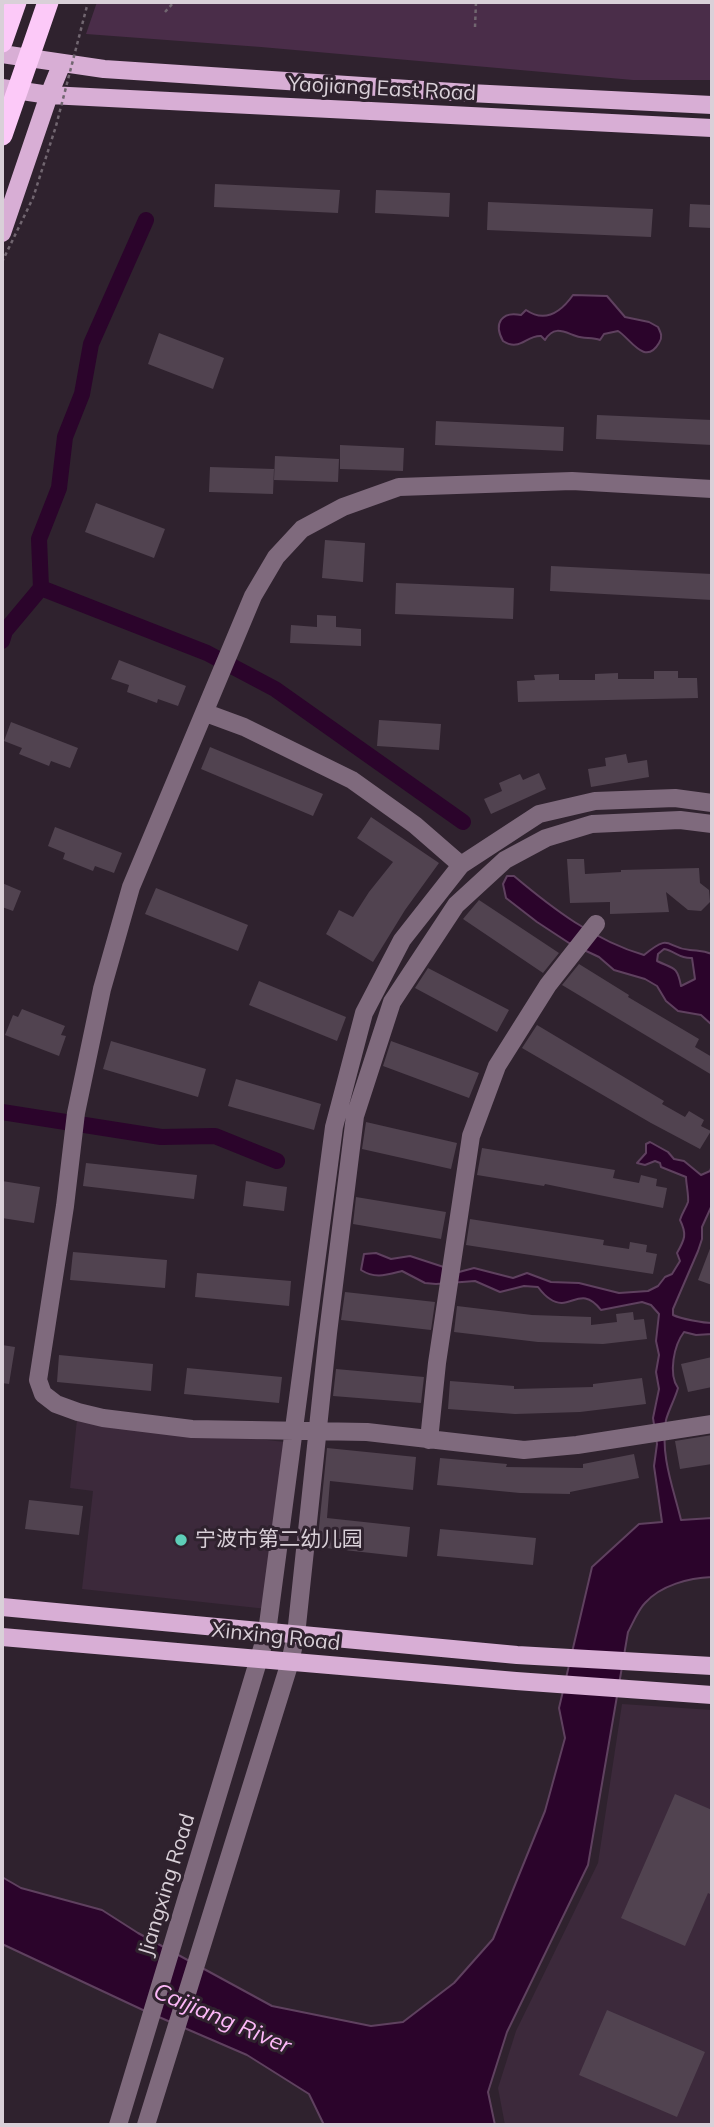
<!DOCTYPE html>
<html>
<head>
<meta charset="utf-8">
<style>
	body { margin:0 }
	#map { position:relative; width:714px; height:2127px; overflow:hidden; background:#2f222e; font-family:Mulish,sans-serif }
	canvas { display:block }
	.frame { position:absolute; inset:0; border:4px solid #d9d0d8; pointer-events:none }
</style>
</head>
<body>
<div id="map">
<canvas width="714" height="2127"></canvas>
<div class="frame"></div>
</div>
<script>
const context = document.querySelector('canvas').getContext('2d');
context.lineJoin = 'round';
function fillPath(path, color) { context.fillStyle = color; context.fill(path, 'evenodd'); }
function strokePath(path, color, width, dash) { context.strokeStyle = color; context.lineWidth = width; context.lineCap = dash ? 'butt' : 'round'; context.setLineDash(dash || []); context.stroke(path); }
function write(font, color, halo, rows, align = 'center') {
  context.font = font + ' Mulish,"Noto Sans SC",sans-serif'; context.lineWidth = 6; context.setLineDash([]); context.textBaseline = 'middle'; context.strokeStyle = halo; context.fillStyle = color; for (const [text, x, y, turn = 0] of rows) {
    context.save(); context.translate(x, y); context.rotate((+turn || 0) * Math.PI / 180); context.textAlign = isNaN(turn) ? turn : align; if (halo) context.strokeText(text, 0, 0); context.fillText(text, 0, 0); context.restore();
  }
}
fillPath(new Path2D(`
	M77 1419 285 1442 267 1609 82 1589 93 1491 70 1488Z
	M622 1704 712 1710V2125H505L498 2088 516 2031 598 1863Z`), '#3c293b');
fillPath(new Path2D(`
	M97 2H712V80H633L261 47 86 34Z`), '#4a2d49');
const water = new Path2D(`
	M573 295 607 296 625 317 649 322 658 327C661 333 663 337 659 343 645 367 630 338 618 331L604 334 600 340C592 337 584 339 576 336 564 332 554 325 545 340L541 336C526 335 520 352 503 341 493 323 502 311 521 315L526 310C545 323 561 312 573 295Z
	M507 876H514C552 908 595 941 644 955 672 932 665 948 690 950 699 951 703 950 712 954V1025L701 1015 678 1011 666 1001 657 986 645 979 614 970 599 957 569 943 537 922 506 898 503 884ZM664 949C675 951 680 959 692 958L695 979 681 986C677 965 673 969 657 961L658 954Z
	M650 1142 668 1152 674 1159 684 1161 701 1175 710 1171 712 1165V1205L702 1227V1239L698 1251 673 1309V1315C681 1319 704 1323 712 1323V1334L696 1335 684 1332C674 1345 668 1374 678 1388 675 1399 669 1409 666 1420 660 1455 673 1487 681 1520L712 1518V1577C689 1578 661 1585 645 1603 638 1610 633 1623 628 1632L588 1865 507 2032 488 2092 495 2125H324L309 2094 247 2055 145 2011 2 1944V1877L21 1888 102 1910 138 1933 272 2006 371 2026 403 2022 454 1983 493 1939 545 1811 565 1738 559 1708 592 1567 639 1524 662 1522 654 1466 657 1444 653 1418 659 1389 656 1372 659 1355 656 1341 659 1314 651 1305 642 1302 601 1310C580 1283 570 1313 550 1299 545 1296 541 1291 538 1287L524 1286 500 1292 475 1281 436 1284 425 1283 402 1271C386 1275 375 1279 361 1270L364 1254 376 1253 391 1259 410 1256 459 1272 474 1268 513 1278 527 1273 551 1282 579 1283 619 1293 648 1291 658 1286 665 1277 672 1274 680 1261 677 1253C685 1239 687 1234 680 1220 682 1213 686 1208 688 1202 689 1197 686 1183 686 1177L661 1167 660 1163 655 1161 645 1165 637 1163 646 1153V1144Z`);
fillPath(water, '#2b042b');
strokePath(water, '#5f415f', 2);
strokePath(new Path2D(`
	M41 588 207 653 275 689 463 822
	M2 641 5 631 41 588 39 539 59 488 65 437 82 394 91 344 146 220
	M2 1112 161 1137 215 1136 277 1161`), '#2b042b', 16);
fillPath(new Path2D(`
	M215 184 340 190 338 213 214 207Z
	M376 190 450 193 449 217 375 213Z
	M488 202 653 209 651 237 487 230Z
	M690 204 712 205V228L689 227Z
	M159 333 224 358 213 389 148 364Z
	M597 415 712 420V445L596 439Z
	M436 421 564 427 563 451 435 445Z
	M340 445 404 448 403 471 340 469Z
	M275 456 339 459 338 482 274 480Z
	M210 467 274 469 273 494 209 492Z
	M96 503 165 529 154 558 85 532Z
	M325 540 365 543 363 582 322 578Z
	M551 566 712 574V600L550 591Z
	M396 583 514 588 513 619 395 614Z
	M317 615 336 616V627L361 629V646L290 643 291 625 317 627Z
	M119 660 186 686 178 706 158 699 157 703 127 692 129 685 111 679Z
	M654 671H678V678H697L698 698 518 702 517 681 535 680 534 675 559 674V680H595V674L618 673V679H654Z
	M379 720 441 724 439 750 377 746Z
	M11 722 78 748 70 768 51 761 49 766 19 754 22 748 4 741Z
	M210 747 323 794 313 816 201 769Z
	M626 754 628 763 647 760 649 777 591 787 588 769 606 766 605 758Z
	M539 773 546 789 491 814 484 799 502 791 499 783 520 774 523 780Z
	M371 817 439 863 405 910 373 962 326 934 339 910 353 917 369 892 393 862 357 838Z
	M55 827 122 853 114 873 95 866 93 871 63 859 65 853 48 846Z
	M567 859H584L585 874 621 872V870L699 868 700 883 709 890 710 902 701 911 688 910 666 892 669 912 610 914V902L570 903Z
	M2 883 21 891 13 911 2 907Z
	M156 888 248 925 238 951 145 914Z
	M479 900 559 953 543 973 463 919Z
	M579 964 629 995 628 997 699 1039 695 1047 712 1057V1075L562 985Z
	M428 968 509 1010 497 1032 415 988Z
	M259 981 346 1017 337 1041 249 1005Z
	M22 1009 65 1026 61 1035 66 1036 59 1056 5 1035 13 1015 18 1017Z
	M537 1025 664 1101 662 1104 685 1117 689 1111 704 1120 701 1126 711 1131 700 1149 651 1123 522 1048Z
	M111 1041 206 1069 198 1097 103 1069Z
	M391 1041 479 1073 469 1098 383 1066Z
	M236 1079 321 1104 314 1130 228 1106Z
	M366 1122 457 1143 451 1169 362 1149Z
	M482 1148 615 1170 613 1178 639 1183 641 1175 657 1179 656 1186 667 1188 663 1208 545 1184 544 1186 477 1175Z
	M86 1163 197 1175 194 1199 83 1186Z
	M2 1181 40 1187 34 1223 2 1218Z
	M246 1181 287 1187 284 1211 243 1206Z
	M356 1197 446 1212 441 1239 353 1224Z
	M470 1219 604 1240 603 1245 629 1249 630 1242 647 1245 646 1252 657 1254 653 1274 466 1245Z
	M711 1246H712V1285L698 1280Z
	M73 1252 167 1260 165 1288 70 1280Z
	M197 1273 291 1281 289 1306 195 1297Z
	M345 1292 435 1302 431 1330 341 1320Z
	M457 1306 532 1315 591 1317V1325L617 1322 616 1314 633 1312 634 1320 644 1319 647 1339 603 1344 538 1342 454 1332Z
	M2 1345 15 1347 9 1384 2 1383Z
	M59 1355 153 1364 151 1391 57 1382Z
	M712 1357V1387L688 1392 681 1364Z
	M187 1368 282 1377 279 1403 184 1394Z
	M336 1369 424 1377 421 1403 333 1396Z
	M642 1378 646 1404 580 1412 515 1414 448 1409 450 1381 514 1386V1389L593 1387V1384Z
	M712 1435V1464L680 1469 675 1441Z
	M327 1448 416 1457 413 1490 330 1481 327 1518 410 1527 407 1557 317 1547Z
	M634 1454 639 1478 570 1492V1494L520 1493 437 1485 440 1458 507 1464 506 1467 583 1468V1464Z
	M29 1500 83 1506 79 1535 25 1529Z
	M440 1529 536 1538 533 1565 437 1556Z
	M675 1794 712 1810V1895L708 1893 685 1946 621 1918Z
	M607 2010 705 2052 677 2117 579 2075Z`), '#514350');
strokePath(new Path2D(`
	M165 12 174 2
	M475 27 476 2`), '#716670', 2.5, [3.5, 3.5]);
strokePath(new Path2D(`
	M712 489 572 481 399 487 343 507 302 529 276 557 253 596 131 887 102 989 76 1113 65 1206 38 1380 43 1394 56 1404 78 1412 103 1418 192 1429 367 1432 524 1450 577 1445 712 1424
	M206 713 244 727 352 780 415 825 461 865
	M429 1440 437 1363 471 1136 497 1066 548 985 596 924
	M118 2125 267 1632 334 1127 364 1013 402 940 461 865 539 814 595 801 675 798 712 803
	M146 2125 290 1662 296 1635 328 1333 355 1116 392 1002 456 905 505 860 546 838 592 824 680 820 712 824`), '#7f6a7d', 18);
strokePath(new Path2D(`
	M2 54 104 69 469 93 712 105
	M2 88 49 95 712 128
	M2 233 49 95 62 63
	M2 1607 517 1655 712 1666
	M2 1637 516 1681 712 1695`), '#d8aed5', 18);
strokePath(new Path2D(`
	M2 42 16 2`), '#fcc9f8', 21);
strokePath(new Path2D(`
	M2 262 33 198 56 126 88 2`), '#716670', 2.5, [3.5, 3.5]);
strokePath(new Path2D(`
	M2 135 48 2`), '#fcc9f8', 21);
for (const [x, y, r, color] of [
	[181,1540,7,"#5eceb8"]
]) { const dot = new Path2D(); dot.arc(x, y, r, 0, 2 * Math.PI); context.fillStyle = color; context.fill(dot); strokePath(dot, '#2f222e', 2.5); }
write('21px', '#d9d0d8', '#2f222e', [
	["Yaojiang East Road",382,89,3],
	["Xinxing Road",276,1637,6],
	["Jiangxing Road",167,1885,-73]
]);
write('21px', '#d9d0d8', '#2f222e', [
	["宁波市第二幼儿园",195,1540]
], 'left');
write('italic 23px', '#fcb8f8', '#2f222e', [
	["Caijiang River",222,2019,23]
]);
</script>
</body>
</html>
